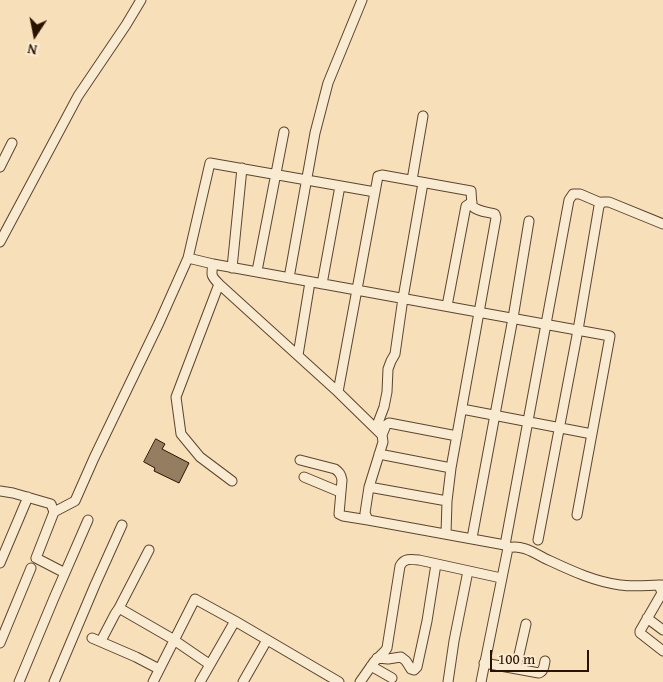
<!DOCTYPE html>
<html>
<head>
<meta charset="utf-8">
<style>
	body { margin:0 }
	#map { position:relative; width:663px; height:682px; overflow:hidden; background:#f6dfb9; font-family:"Gentium Book Plus",serif }
	canvas { display:block }
	.north { position:absolute; left:10px; top:10px; width:50px; height:50px; -webkit-text-stroke:4px #f9ead2; paint-order:stroke; rotate:191deg; font-size:14px; font-weight:700; line-height:20px; text-align:center; color:#2a1200 }
	.north::after { content:''; display:block; margin:auto; width:18px; height:22px; background:#2a1200; clip-path:polygon(50% 0,100% 100%,50% 72%,0 100%) }
	.scale { position:absolute; left:490px; top:650px; width:99px; height:22px; box-sizing:border-box; border:2px solid #2a1200; border-top:0; padding-left:6px; font-size:15px; line-height:18px; white-space:nowrap; color:#2a1200; -webkit-text-stroke:4px #f9ead2; paint-order:stroke }
</style>
</head>
<body>
<div id="map">
<canvas width="663" height="682"></canvas>
<div class="north">N</div>
<div class="scale">100 m</div>
</div>
<script>
const context = document.querySelector('canvas').getContext('2d');
context.lineJoin = 'round';
function fillPath(path, color) { context.fillStyle = color; context.fill(path, 'evenodd'); }
function strokePath(path, color, width, dash) { context.strokeStyle = color; context.lineWidth = width; context.lineCap = dash ? 'butt' : 'round'; context.setLineDash(dash || []); context.stroke(path); }
const building = new Path2D(`
	M156 439 165 444 162 449 189 463 179 483 154 471 155 468 144 462Z`);
fillPath(building, '#947d60');
strokePath(building, '#2a1200', 1);
const minor = new Path2D(`
	M0 167 12 143
	M412 180 423 116
	M0 242 78 96 126 25 141 0
	M188 258 213 264 610 336 577 515
	M213 264C211 275 211 276 219 284L338 392 382 435 383 442 369 487 365 513 368 520 505 545 508 548C520 544 533 552 544 558 570 570 592 581 620 585 634 587 649 585 663 585
	M232 268 242 168
	M257 271 284 132
	M289 278 315 133 328 83 362 0
	M219 284 176 397 181 434 200 457 232 481
	M322 284 340 186
	M447 306 466 206 472 202
	M298 355 310 282
	M338 392 378 176 382 175 471 191 472 206C478 212 488 212 495 214L496 218 451 468 447 501 446 534
	M462 409 592 434
	M376 428 384 407 387 392 388 369 391 361 395 354 403 298 423 183
	M382 435 386 425 389 423 457 436
	M379 454 451 468
	M300 460 335 469C339 472 341 474 342 480L339 514 343 516 368 520
	M304 477 340 492
	M369 487 447 501
	M0 491 13 493 51 504 54 512 36 558 65 573
	M54 512 75 501 94 458 159 323 188 258 210 163 375 192
	M472 538 513 318 529 221
	M538 540 578 330 599 206 602 202H609L663 224
	M505 545 569 200 573 194H580L601 203
	M0 563 28 497
	M659 585 662 593 640 631V633L663 651
	M119 608 149 550
	M647 618 663 630
	M103 637 115 614 119 608 171 638 209 664
	M92 638 136 657 159 669
	M0 643 31 568
	M377 658 388 659 401 657 406 661 411 669 414 670 417 667 427 621 436 564
	M484 663 539 673C544 671 544 666 545 661
	M371 666 392 678
	M516 668 526 624
	M19 682 54 598 88 520
	M54 682 95 585 122 525
	M153 682 195 599 235 621
	M200 682 235 621 339 682
	M243 682 267 640
	M360 682 374 662 385 651 387 648 400 566C404 558 411 559 419 560L501 578
	M448 682 454 641 468 571
	M481 682 508 548`);
strokePath(minor, '#5d452e', 11);
strokePath(minor, '#f9ead2', 9);
</script>
</body>
</html>
